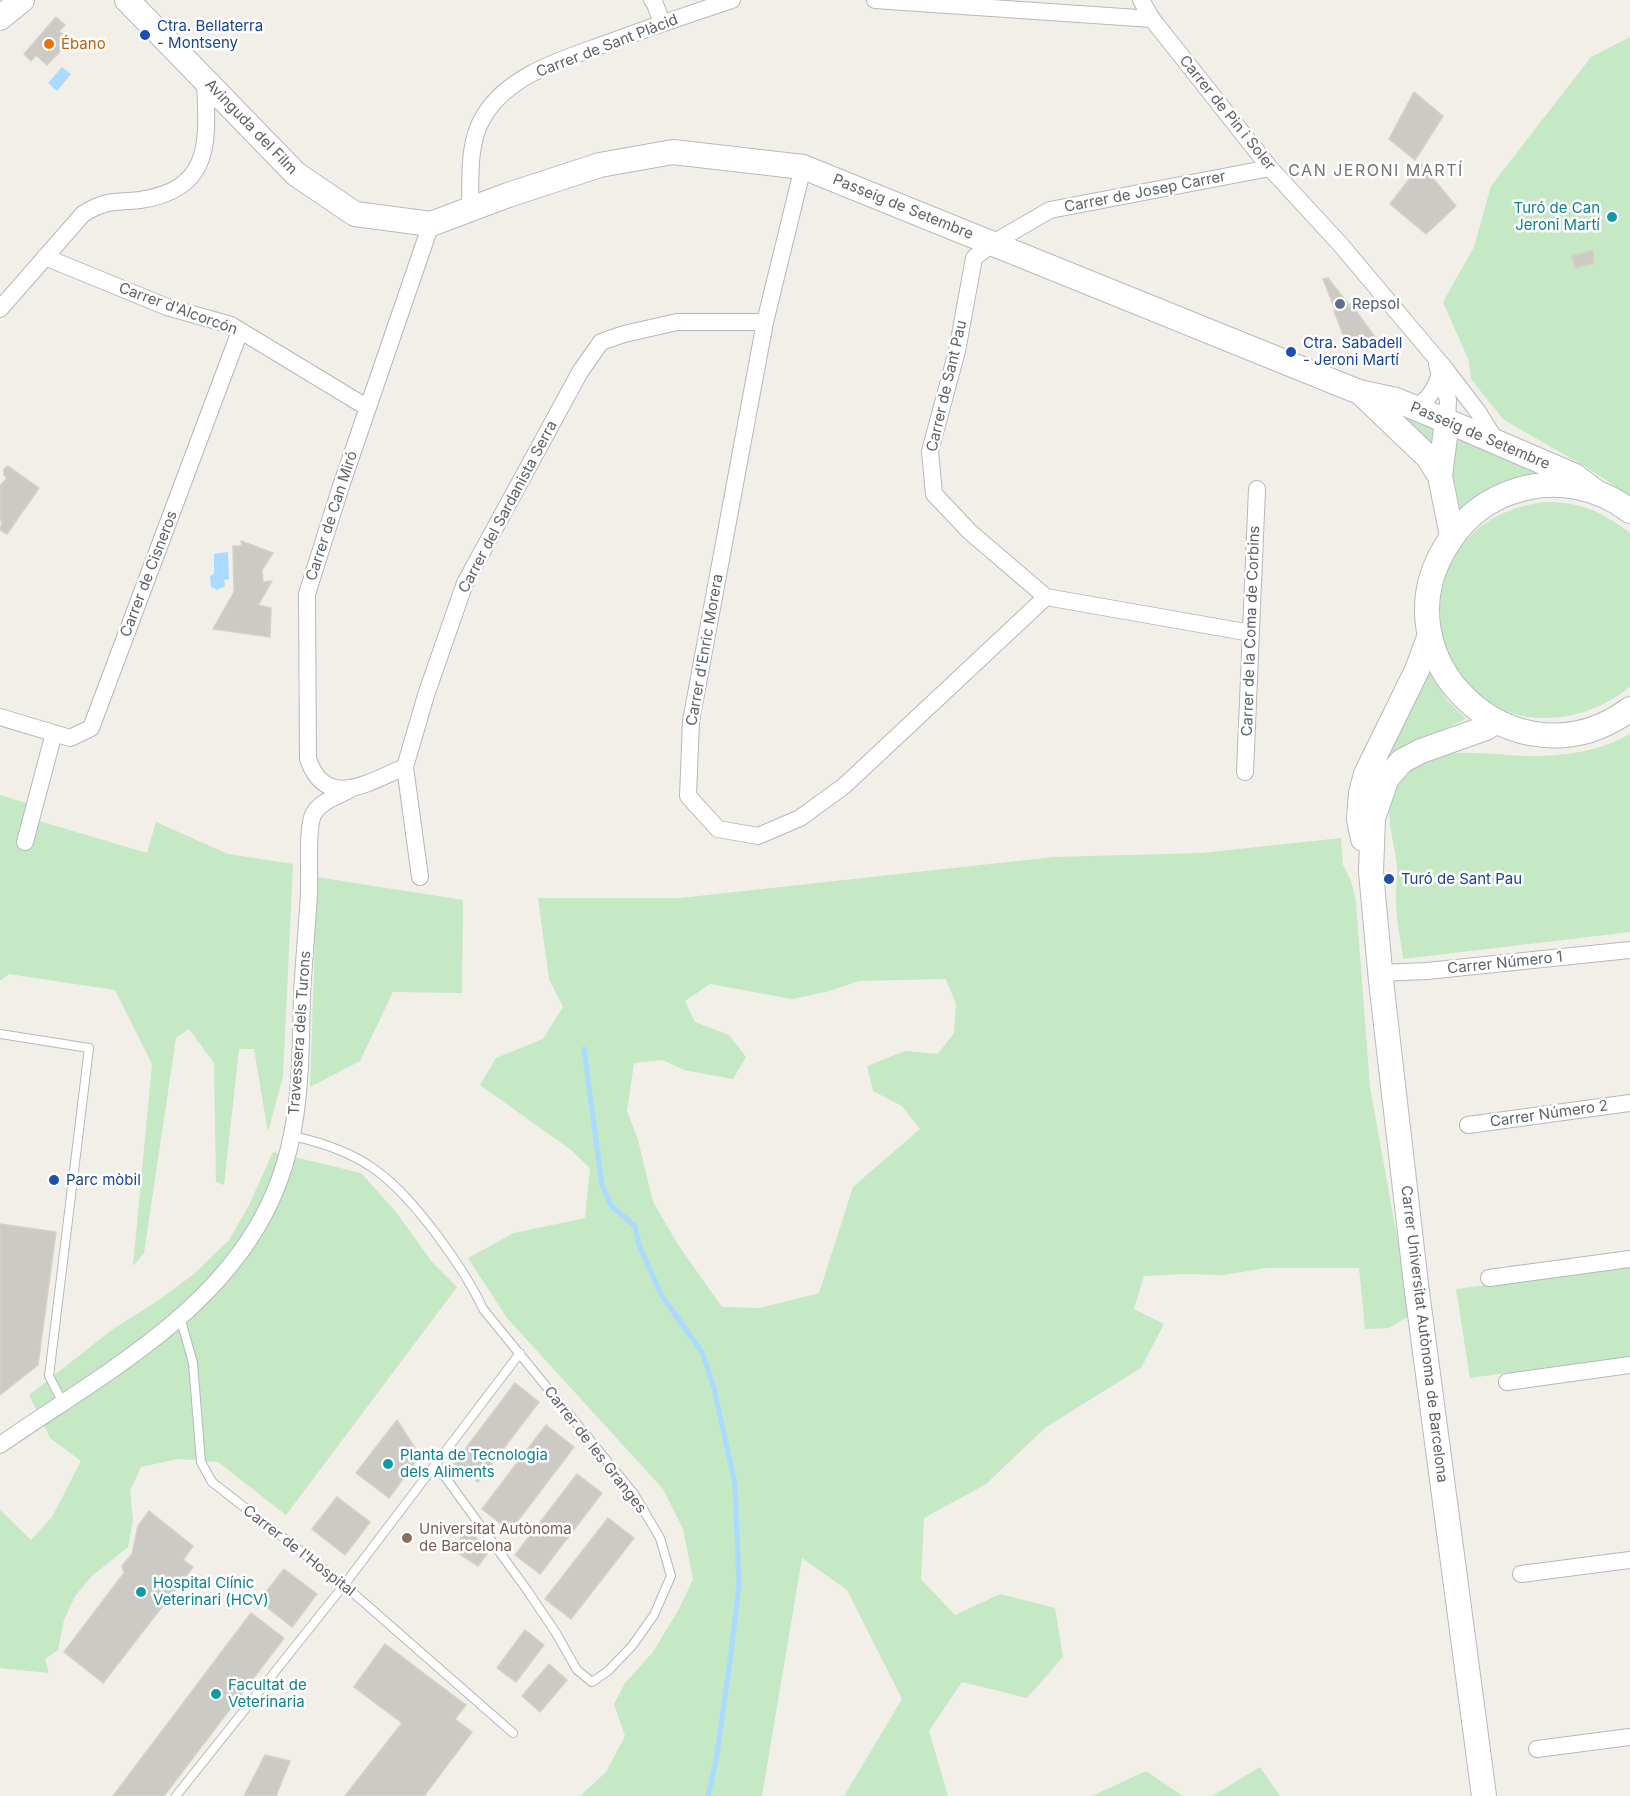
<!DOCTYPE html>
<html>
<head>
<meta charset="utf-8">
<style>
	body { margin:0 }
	canvas { display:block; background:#f1efe8 }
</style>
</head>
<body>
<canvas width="1630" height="1796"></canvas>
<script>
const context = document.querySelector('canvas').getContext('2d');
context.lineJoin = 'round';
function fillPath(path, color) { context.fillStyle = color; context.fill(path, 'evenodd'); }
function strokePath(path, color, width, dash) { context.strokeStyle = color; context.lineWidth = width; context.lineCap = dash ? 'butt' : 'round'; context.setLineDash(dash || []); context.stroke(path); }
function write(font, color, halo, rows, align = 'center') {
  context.font = font + ' Inter,sans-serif'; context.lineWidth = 5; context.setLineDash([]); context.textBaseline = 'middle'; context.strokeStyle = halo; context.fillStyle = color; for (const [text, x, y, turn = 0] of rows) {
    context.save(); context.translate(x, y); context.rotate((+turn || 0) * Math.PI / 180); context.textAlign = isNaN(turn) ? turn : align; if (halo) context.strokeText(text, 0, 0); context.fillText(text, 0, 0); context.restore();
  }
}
fillPath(new Path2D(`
	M1630 37V496L1586 467 1504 420 1471 379 1469 361 1443 302 1474 247 1491 186 1591 57Z
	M1392 408 1439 426 1434 447Z
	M1451 435 1554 475 1483 495 1460 509 1447 449Z
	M1545 502C1581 502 1601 511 1630 533V687C1573 732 1492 731 1452 665 1442 648 1440 627 1440 608 1443 547 1486 509 1545 502Z
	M1428 671 1447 700 1466 719 1422 739 1379 768Z
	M1630 734V932L1403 959C1401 940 1396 920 1396 900 1395 890 1398 879 1397 868 1396 848 1386 820 1390 800 1392 791 1400 780 1406 773 1441 739 1499 759 1543 756 1574 754 1602 750 1630 734Z
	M0 795 30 804 29 818 147 853 156 822 228 854 293 864 283 1076 268 1132 254 1049H239L224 1185 216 1182 214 1063 189 1029 176 1038 144 1253 133 1266 152 1064 115 990 9 974 0 981Z
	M1341 838 1343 865 1351 881 1356 902 1370 1087 1411 1315 1389 1328 1365 1329 1359 1268H1266L1224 1275 1185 1274 1144 1276 1134 1309 1164 1324 1141 1368 1046 1427 986 1484 924 1518 921 1579 955 1615 1000 1594 1055 1608 1063 1657 1027 1698 962 1682 929 1731 948 1796H844L902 1699 847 1590 802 1558 762 1796H580L606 1772 625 1736 614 1704 625 1683 653 1652 679 1609 693 1579 683 1529 663 1489 507 1318 468 1258 514 1233 585 1218 590 1168 571 1150 480 1085 496 1058 543 1039 563 1007 549 979 538 898H680L1054 857 1202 853ZM946 979 956 1004 954 1033 938 1054 905 1051 867 1066 873 1091 902 1106 920 1129 853 1187 819 1293 759 1308 722 1307 679 1246 653 1202 638 1140 627 1111 634 1063 663 1060 684 1070 733 1079 746 1057 729 1035 695 1022 685 1001 710 984 792 999 826 992 859 981Z
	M317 877 463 900 462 993 393 992 360 1061 310 1087Z
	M273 1152 361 1173 396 1212 432 1262 457 1287 286 1515 218 1462 178 1459 141 1467 130 1491 133 1520 128 1547 92 1576 75 1596 64 1620 58 1650 45 1659 49 1673 0 1668V1510L31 1540 52 1517 81 1461 50 1438 29 1395 113 1329 156 1302 194 1274 229 1240 249 1205Z
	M1630 1266V1356L1470 1378 1456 1289Z
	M1260 1767 1280 1796H1212Z
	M1146 1771 1183 1796H1092Z`), '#c5e8c5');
fillPath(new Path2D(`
	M62 67 71 74 57 91 48 83Z
	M228 552 229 579 224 580 225 586 217 590 211 587 210 576 214 574V554Z`), '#aadaff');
strokePath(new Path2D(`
	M584 1049 602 1185 612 1207 635 1226 639 1245 662 1296 702 1352 714 1388 735 1484 739 1585 730 1661 716 1761 708 1796`), '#aadaff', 5);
const building = new Path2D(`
	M56 17 65 25 59 31 70 41 47 65 36 55 31 61 24 54Z
	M1414 92 1443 116 1415 160 1389 139Z
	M1421 164 1456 206 1426 234 1390 204Z
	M1593 250 1594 263 1575 268 1572 256Z
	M1328 278 1349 305 1350 306 1336 312 1323 279Z
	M1351 304 1375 337 1352 347 1347 345 1334 311 1350 306Z
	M8 466 39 488 7 534 0 530 2 522 0 520V486L7 478 4 475V469Z
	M241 541 273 553 262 570 263 582 272 581 258 605 271 608 270 637 213 629 234 592 233 546H242Z
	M0 1224 56 1232 38 1365 0 1395Z
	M515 1383 539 1402 478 1482 454 1464Z
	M397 1420 420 1456 389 1498 356 1473Z
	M546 1425 574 1447 510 1531 482 1509Z
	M577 1474 602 1493 540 1574 515 1555Z
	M337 1497 370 1522 345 1555 312 1529Z
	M149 1511 193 1546 183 1560 193 1567 103 1683 64 1652 124 1573 122 1566 132 1554 138 1526Z
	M608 1518 634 1538 571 1619 545 1599Z
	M469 1527 487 1554 478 1566 452 1549Z
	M284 1569 317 1594 292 1627 259 1601Z
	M251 1613 284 1638 164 1796H113Z
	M525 1630 544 1645 516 1682 497 1668Z
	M385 1644 466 1705 455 1719 472 1732 424 1796H345L402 1723 354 1687Z
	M549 1664 567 1680 540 1712 522 1696Z
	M265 1755 290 1761 276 1796H244Z`);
fillPath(building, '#cccac5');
strokePath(building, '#d6d1c6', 1.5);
const lane = new Path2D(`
	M0 1034 89 1048 49 1376 62 1401
	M292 1136C364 1151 394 1178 437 1235 454 1258 471 1282 483 1309L634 1494 660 1538 671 1576 654 1615 632 1646 608 1671 592 1682 577 1670 556 1633 527 1590 435 1463
	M180 1317 193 1363 201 1462 212 1482 344 1585 513 1733
	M176 1796 344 1585 520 1353`);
const street = new Path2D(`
	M652 0 655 4 662 23
	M875 0 1152 19
	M1141 0 1152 19 1270 168 1340 244 1446 370 1478 412 1496 441
	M803 167 765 322 691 721 688 796 718 829 758 836 800 818 844 786 1046 597
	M470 210C471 179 467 143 484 116 510 72 571 57 616 40 654 26 693 13 732 0
	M45 257 167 307 231 325 368 408
	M0 309 83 214C107 199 114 203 140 200 215 189 207 138 205 79
	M1437 365 1448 400 1447 421
	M1412 407C1429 402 1434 390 1440 374
	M1046 597 970 532 934 494 930 451 957 351 974 258 993 243 1050 210 1270 168
	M1046 597 1251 633
	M0 717 70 738 91 728 240 331
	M405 767C369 782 326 811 308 759L307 594 341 486 431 224
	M1245 772 1257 489
	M25 842 54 733
	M420 877 405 767 426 695 465 583 580 372 601 342 624 334 677 322H765
	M1380 973 1427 971 1630 950
	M1468 1125 1630 1103
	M1489 1278 1630 1259
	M1507 1382 1630 1365
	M0 1445C90 1382 200 1324 257 1227 302 1152 300 1077 302 993 304 960 307 927 309 894 310 876 306 826 314 813 322 800 340 796 352 788
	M1521 1574 1630 1560
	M1537 1749 1630 1737`);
const secondary = new Path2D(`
	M127 0 296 174 355 214 431 224 508 195 600 165 673 152 803 167 1359 392 1396 400 1466 429 1575 476 1596 492
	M0 18 22 0
	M1361 393 1428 457 1440 476 1452 536
	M1440 476 1447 421
	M1630 511C1599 487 1556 478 1518 490 1490 498 1466 516 1450 540 1370 657 1516 794 1630 709
	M1363 839 1359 819 1361 793 1366 774 1417 670 1430 635
	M1484 1796 1416 1284 1381 981 1371 872 1373 818 1387 778 1402 761 1421 751 1486 728 1495 722`);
strokePath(lane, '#b5b8bc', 10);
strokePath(street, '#b5b8bc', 18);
strokePath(secondary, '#b6babf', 26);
strokePath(lane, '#fff', 8);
strokePath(street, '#fff', 16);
strokePath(secondary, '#fff', 24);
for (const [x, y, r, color] of [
	[145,35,6,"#1a4fb4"],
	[49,44,6,"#e8710a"],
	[1612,217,6,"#0f9aa8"],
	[1340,304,6,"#5c6f8a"],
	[1291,352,6,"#1a4fb4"],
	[1389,879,6,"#1a4fb4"],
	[54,1180,6,"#1a4fb4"],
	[388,1464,6,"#0f9aa8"],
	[407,1538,6,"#8d6e63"],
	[141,1592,6,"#0f9aa8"],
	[216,1694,6,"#0f9aa8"]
]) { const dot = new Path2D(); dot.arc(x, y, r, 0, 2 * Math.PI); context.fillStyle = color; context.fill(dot); strokePath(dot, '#fff', 2); }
write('15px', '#164399', '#fff', [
	["Ctra. Bellaterra",157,26],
	["- Montseny",157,43],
	["Ctra. Sabadell",1303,343],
	["- Jeroni Martí",1303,360],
	["Turó de Sant Pau",1401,879],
	["Parc mòbil",66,1180]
], 'left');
write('15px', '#c56008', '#fff', [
	["Ébano",61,44]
], 'left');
write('15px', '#5f6368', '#fff', [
	["Carrer de Sant Plàcid",607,46,-21],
	["Carrer de Pin i Soler",1227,113,51],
	["Avinguda del Film",251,127,46],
	["Carrer de Josep Carrer",1145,192,-11],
	["Passeig de Setembre",903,207,22],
	["Carrer d'Alcorcón",178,309,20],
	["Carrer de Sant Pau",947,386,-77],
	["Passeig de Setembre",1480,436,23],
	["Carrer del Sardanista Serra",508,507,-62],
	["Carrer de Can Miró",332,516,-72],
	["Carrer de Cisneros",149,574,-69],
	["Carrer de la Coma de Corbins",1251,631,-88],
	["Carrer d'Enric Morera",705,650,-80],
	["Carrer Número 1",1505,963,-6],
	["Travessera dels Turons",300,1033,-86],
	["Carrer Número 2",1549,1114,-8],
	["Carrer Universitat Autònoma de Barcelona",1424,1334,83],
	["Carrer de les Granges",595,1450,52],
	["Carrer de l'Hospital",299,1551,38]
]);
write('15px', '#0d838f', '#fff', [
	["Turó de Can",1600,208,"right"],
	["Jeroni Martí",1600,225,"right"],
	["Planta de Tecnologia",400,1455],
	["dels Aliments",400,1472],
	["Hospital Clínic",153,1583],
	["Veterinari (HCV)",153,1600],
	["Facultat de",228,1685],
	["Veterinaria",228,1702]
], 'left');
write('15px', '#4e5e75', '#fff', [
	["Repsol",1352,304]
], 'left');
write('15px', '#785e54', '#fff', [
	["Universitat Autònoma",419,1529],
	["de Barcelona",419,1546]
], 'left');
context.letterSpacing = '1.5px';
write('16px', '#70757a', '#fff', [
	["CAN JERONI MARTÍ",1376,171]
]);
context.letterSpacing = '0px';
</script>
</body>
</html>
